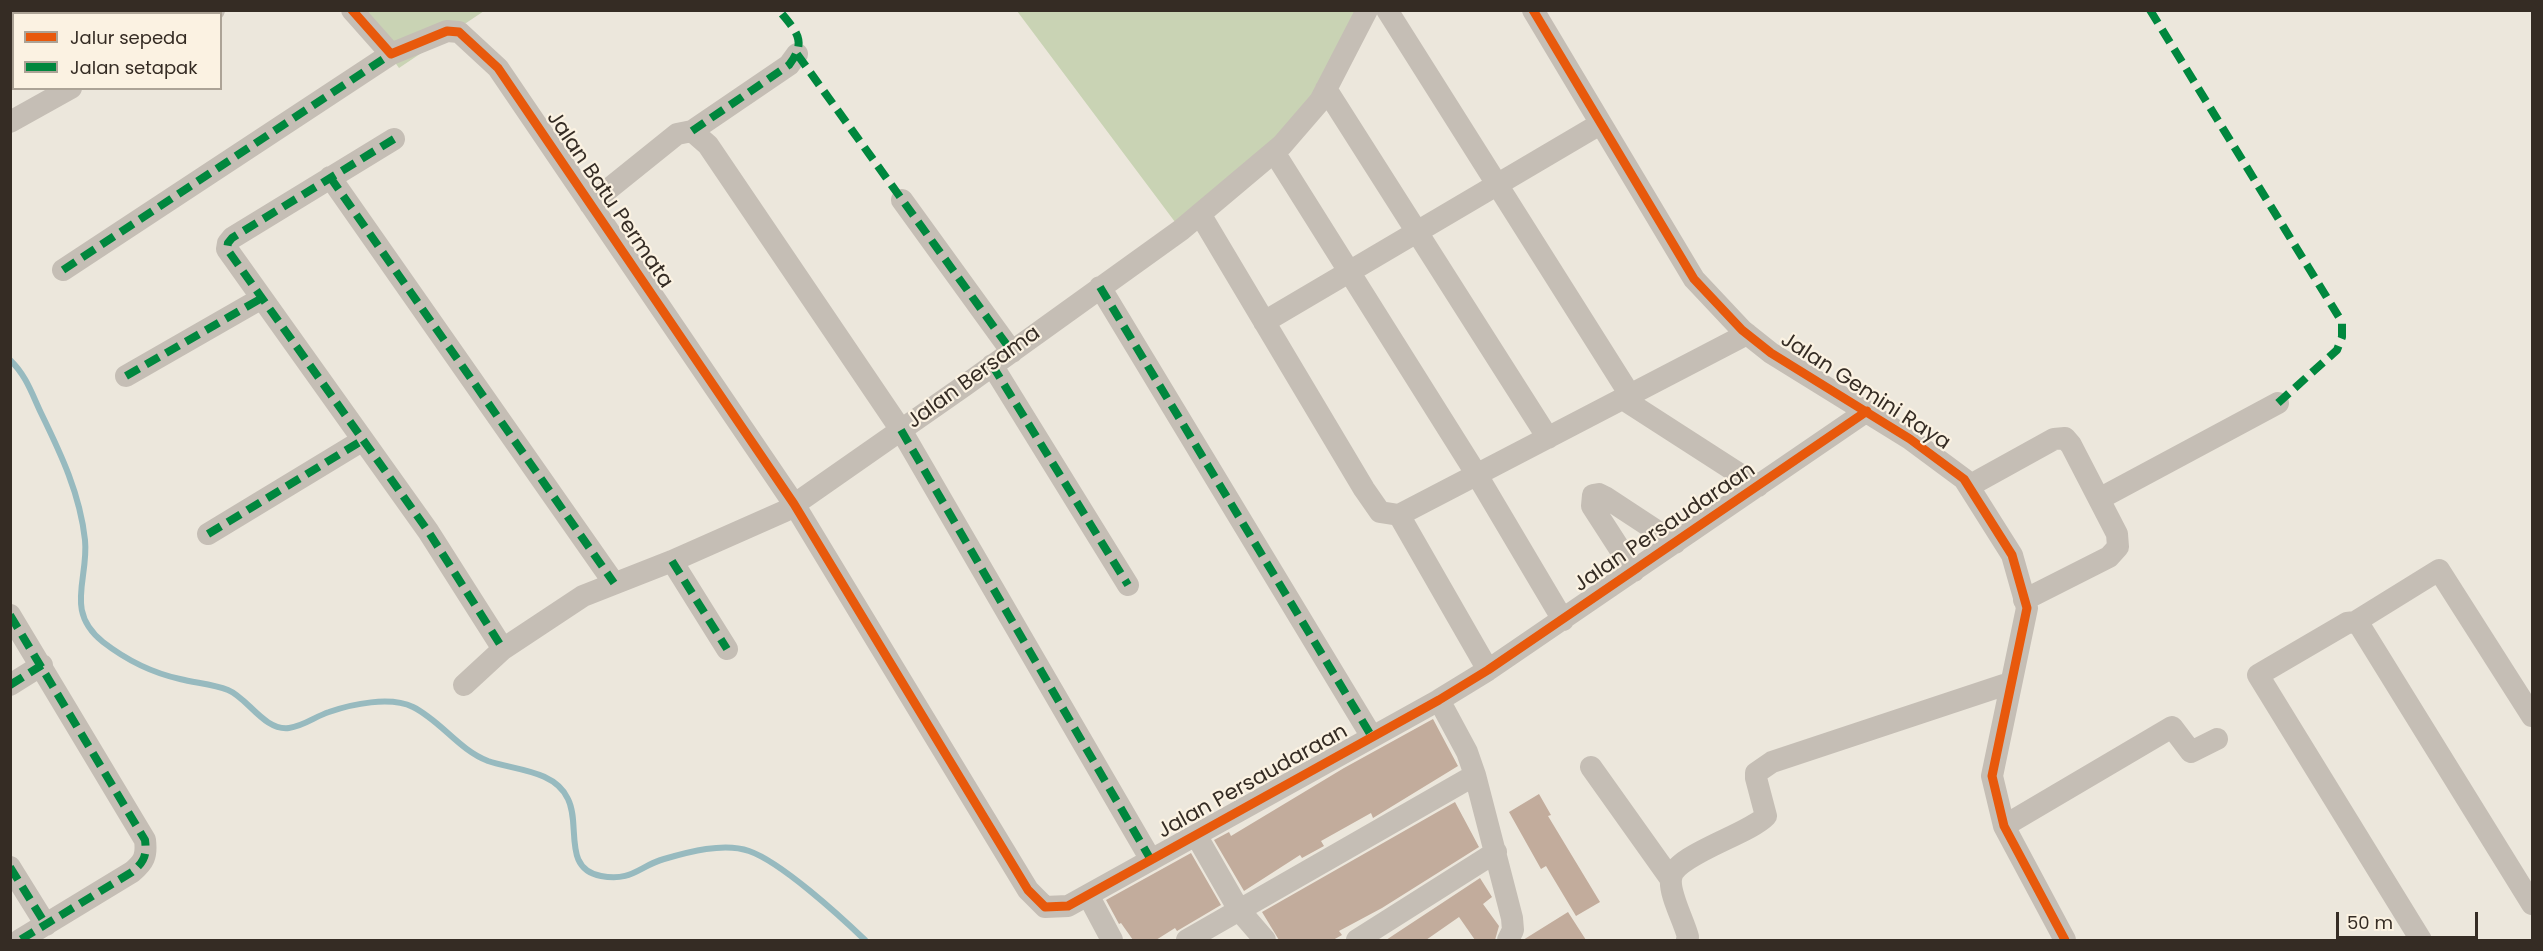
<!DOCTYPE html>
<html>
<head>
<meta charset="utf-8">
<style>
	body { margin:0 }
	#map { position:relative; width:2543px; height:951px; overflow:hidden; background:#ece7dc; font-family:Poppins,sans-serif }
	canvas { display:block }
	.frame { position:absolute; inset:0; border:12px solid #352c24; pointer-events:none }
	.legend { position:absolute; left:12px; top:12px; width:210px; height:78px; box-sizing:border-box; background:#fbf2e2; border:2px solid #aca396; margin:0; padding:8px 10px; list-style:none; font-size:18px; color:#352c24 }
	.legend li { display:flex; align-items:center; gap:12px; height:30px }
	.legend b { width:30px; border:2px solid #aca396 }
	.scale { position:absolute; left:2336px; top:912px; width:142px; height:27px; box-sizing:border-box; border:3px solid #352c24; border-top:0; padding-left:8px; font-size:18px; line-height:21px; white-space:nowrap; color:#352c24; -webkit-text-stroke:4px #fbf2e2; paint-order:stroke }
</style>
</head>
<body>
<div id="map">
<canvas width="2543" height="951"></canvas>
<div class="frame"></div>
<ul class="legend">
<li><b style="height:8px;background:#e8590c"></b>Jalur sepeda</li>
<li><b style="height:8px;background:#00873e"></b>Jalan setapak</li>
</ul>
<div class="scale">50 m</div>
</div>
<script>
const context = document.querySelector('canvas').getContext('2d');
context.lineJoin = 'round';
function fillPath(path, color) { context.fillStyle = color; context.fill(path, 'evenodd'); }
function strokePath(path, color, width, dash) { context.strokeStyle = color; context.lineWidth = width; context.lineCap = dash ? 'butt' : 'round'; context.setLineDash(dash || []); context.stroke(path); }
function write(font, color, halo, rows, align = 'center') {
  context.font = font + ' Poppins,sans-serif'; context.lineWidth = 4.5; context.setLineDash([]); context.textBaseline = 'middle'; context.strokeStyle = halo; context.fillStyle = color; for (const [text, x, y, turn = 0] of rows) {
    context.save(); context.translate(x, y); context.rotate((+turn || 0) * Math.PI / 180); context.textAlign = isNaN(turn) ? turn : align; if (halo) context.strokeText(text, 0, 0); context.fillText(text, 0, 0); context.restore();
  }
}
fillPath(new Path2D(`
	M358 11H484L399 68Z
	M1017 11H1367L1320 101 1181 230Z`), '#c9d3b4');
strokePath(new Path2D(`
	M10 360C26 375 32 394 41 413 61 454 80 494 85 540 89 579 64 611 103 642 125 659 153 673 180 679 195 683 213 684 228 690 248 698 264 731 289 728 304 726 316 716 329 712 352 704 390 696 413 707 441 721 459 750 488 761 514 770 555 770 568 799 581 825 562 869 601 876 632 882 639 866 664 859 688 852 724 842 749 851 781 862 840 916 865 940`), '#97babf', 6);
fillPath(new Path2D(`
	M1433 719 1458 766 1373 818 1371 813 1321 841 1324 846 1302 858 1300 855 1244 891 1214 840 1229 832 1231 836 1344 768Z
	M1539 794 1551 815 1548 816 1600 902 1576 916 1546 866 1541 869 1509 812Z
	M1455 802 1479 847 1382 908 1339 931 1342 935 1333 940H1279L1262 912Z
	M1191 853 1221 905 1177 931 1175 928 1156 940H1133L1121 923 1119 924 1106 900Z
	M1480 878 1492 897 1483 904 1499 926 1495 940H1475L1459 917 1426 940H1386Z
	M1568 912 1586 940H1523Z`), '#c2ac9c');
strokePath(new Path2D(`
	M156 10 157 14
	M352 10 391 54 447 31 459 32 498 68 794 504 1028 890 1045 907 1068 906 1439 700 1488 670 1867 411
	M1387 10 1630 395
	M1533 10 1694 279 1742 330 1771 353 1910 439 1964 479 2012 555 2027 608 1992 776 2004 826 2065 940
	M209 14 214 10
	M1326 89 1548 438
	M10 122 71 88
	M692 131 789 65 797 54
	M394 139 232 238 228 243 227 249 428 531 503 649
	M1274 152 1477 475 1563 620
	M330 177 614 583
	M902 200 1012 352
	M590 204 677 134 692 131 708 145 901 430 1151 860
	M1200 214 1364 489 1380 512 1399 515
	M63 270 391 54
	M1100 287 1372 737
	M1264 322 1600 124
	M992 365 1128 585
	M126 376 262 298
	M1623 399 1758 486
	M1969 486 2054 439 2065 438 2071 445 2117 534 2118 547 2109 557 2024 600
	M2099 499 2278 403
	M208 534 363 440
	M672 561 727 649
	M1634 571 1592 506 1593 495 1599 494 1605 497 1675 543
	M10 615 145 840C147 856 144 862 132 872L20 940
	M2355 622 2439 570 2532 716
	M1488 670 1399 515 1747 334
	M10 685 42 665
	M464 685 503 649 583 596 672 561 785 511 964 386 1181 230 1282 145 1320 101 1367 10
	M1439 700 1467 752 1475 775 1512 918 1513 930 1508 940
	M1591 767 1670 878
	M2004 826 2172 727 2191 752 2217 739
	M1196 835 1239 910 1265 940
	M10 867 46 925
	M1088 895 1112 940
	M1187 940 1475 775
	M1357 940 1496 852
	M1687 940 1688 937C1684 921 1669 894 1671 879 1673 855 1748 835 1766 816L1756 778V773L1772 762 2010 683
	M2421 940 2258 675 2347 623 2355 622 2360 626 2532 904`), '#c5beb5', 22);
strokePath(new Path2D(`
	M2150 10 2342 322V337L2337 350 2278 403
	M797 54 1012 352
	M692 131 789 65C808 40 796 32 779 10
	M394 139 232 238 228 243 227 249 428 531 503 649
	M330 177 614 583
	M63 270 391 54
	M1100 287 1372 737
	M992 365 1128 585
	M126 376 262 298
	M901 430 1151 860
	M208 534 363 440
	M672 561 727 649
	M10 615 145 840C147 856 144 862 132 872L20 940
	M10 685 42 665
	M10 867 46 925`), '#00873e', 8, [15, 8]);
strokePath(new Path2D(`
	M352 10 391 54 447 31 459 32 498 68 794 504 1028 890 1045 907 1068 906 1439 700 1488 670 1867 411
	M1533 10 1694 279 1742 330 1771 353 1910 439 1964 479 2012 555 2027 608 1992 776 2004 826 2065 940`), '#e8590c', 9);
write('21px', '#352c24', '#fbf2e2', [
	["Jalan Batu Permata",609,200,56],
	["Jalan Bersama",974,378,-36],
	["Jalan Gemini Raya",1865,392,33],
	["Jalan Persaudaraan",1665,528,-34],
	["Jalan Persaudaraan",1253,782,-29]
]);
</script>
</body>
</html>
